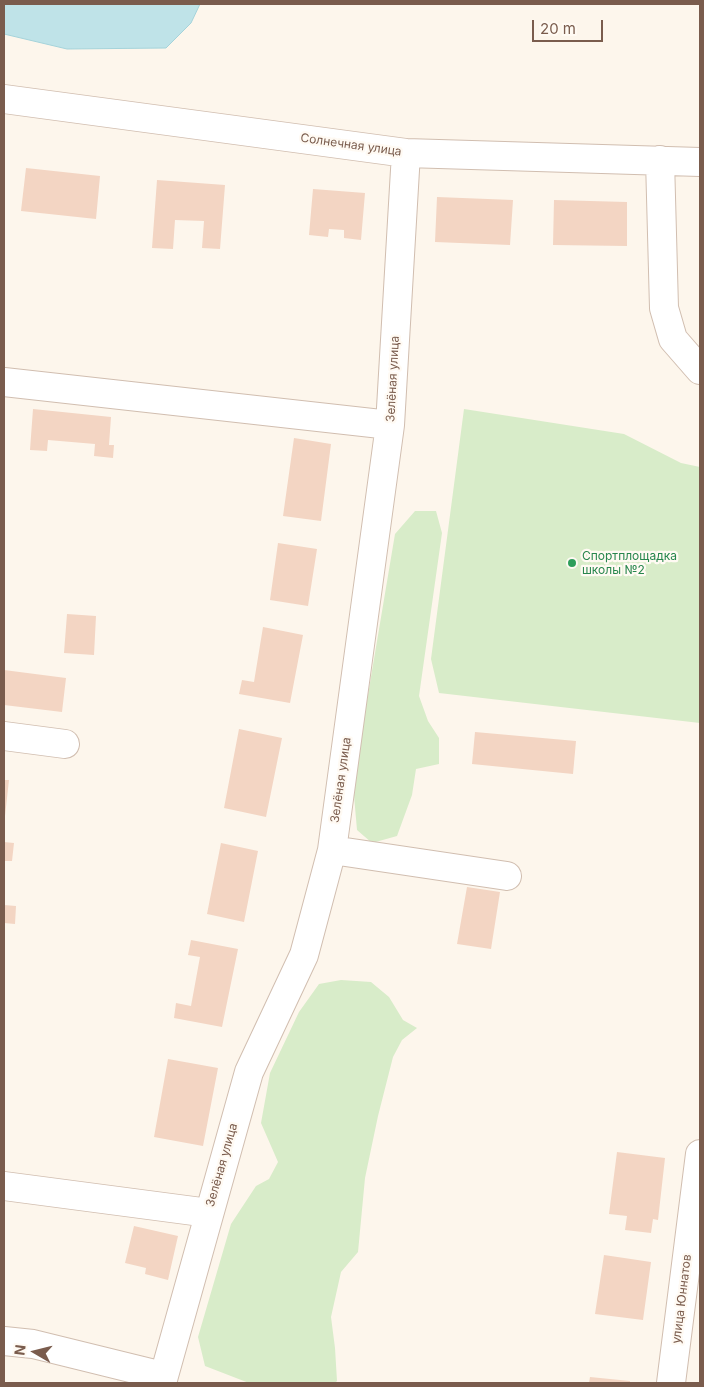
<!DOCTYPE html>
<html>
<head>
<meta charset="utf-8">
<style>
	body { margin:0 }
	#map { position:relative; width:704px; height:1387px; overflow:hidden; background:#fdf6ec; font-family:Inter,sans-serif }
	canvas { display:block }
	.frame { position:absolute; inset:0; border:5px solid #7a5c4d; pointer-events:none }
	.north { position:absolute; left:10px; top:1327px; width:50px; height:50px; -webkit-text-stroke:4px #fffaf3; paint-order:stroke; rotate:278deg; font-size:14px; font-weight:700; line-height:20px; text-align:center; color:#7a5c4d }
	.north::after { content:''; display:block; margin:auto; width:18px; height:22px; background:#7a5c4d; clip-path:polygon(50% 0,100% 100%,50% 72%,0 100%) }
	.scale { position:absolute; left:532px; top:20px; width:71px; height:22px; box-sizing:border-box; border:2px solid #7a5c4d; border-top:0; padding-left:6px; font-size:15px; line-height:18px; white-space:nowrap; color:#7a5c4d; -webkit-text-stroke:4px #fffaf3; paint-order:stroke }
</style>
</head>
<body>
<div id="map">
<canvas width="704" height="1387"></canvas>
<div class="frame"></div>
<div class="north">N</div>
<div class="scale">20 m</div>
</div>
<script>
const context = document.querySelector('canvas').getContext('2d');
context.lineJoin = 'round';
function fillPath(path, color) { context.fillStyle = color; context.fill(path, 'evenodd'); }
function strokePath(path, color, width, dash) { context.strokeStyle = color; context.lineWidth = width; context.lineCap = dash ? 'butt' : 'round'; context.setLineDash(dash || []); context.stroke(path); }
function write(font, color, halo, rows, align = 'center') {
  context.font = font + ' Inter,sans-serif'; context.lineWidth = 4.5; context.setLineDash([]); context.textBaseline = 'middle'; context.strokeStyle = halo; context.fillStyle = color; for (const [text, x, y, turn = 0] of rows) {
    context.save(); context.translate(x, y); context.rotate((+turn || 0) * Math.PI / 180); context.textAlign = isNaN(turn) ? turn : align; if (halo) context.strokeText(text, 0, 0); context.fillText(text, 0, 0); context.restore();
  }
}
fillPath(new Path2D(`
	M464 409 624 434 681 463 700 467V723L439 693 431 659Z
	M415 511H436L442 533 419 696 428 721 439 738V764L416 769 412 795 397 836 372 843 357 830 353 784 395 534Z
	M341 980 371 982 389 997 403 1020 417 1028 402 1040 393 1057 378 1116 365 1178 358 1252 341 1272 331 1317 335 1348 337 1381 335 1383H249L205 1366 198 1337 231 1224 256 1186 269 1179 278 1162 261 1123 270 1073 299 1012 319 984Z`), '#d8ecc9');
const water = new Path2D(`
	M4 4H200L191 23 166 48 67 49 4 34Z`);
fillPath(water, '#bfe3e8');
strokePath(water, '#a5d3da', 1);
fillPath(new Path2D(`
	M26 168 100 176 96 219 21 211Z
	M157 180 225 185 220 249 202 248 204 221 175 220 173 249 152 248Z
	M313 189 365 193 361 240 344 238V230L329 229 328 237 309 235Z
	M437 197 513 200 510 245 435 242Z
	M554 200 627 202V246L553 245Z
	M33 409 111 417 109 445H114L113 458 94 456 95 444 48 440 47 451 30 450Z
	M294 438 331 444 321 521 283 516Z
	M278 543 317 549 308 606 270 600Z
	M67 614 96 616 94 655 64 653Z
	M263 627 303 635 290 703 239 694 242 680 254 682Z
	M4 670 66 678 62 712 4 705Z
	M239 729 282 738 266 817 224 808Z
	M475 732 576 741 573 774 472 764Z
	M4 780H9L5 816H4Z
	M4 842 14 843 12 861H4Z
	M221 843 258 851 244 922 207 914Z
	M467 887 500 892 491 949 457 944Z
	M4 905 16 906 15 924 4 923Z
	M191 940 238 949 222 1027 174 1018 176 1003 191 1006 200 957 188 955Z
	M168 1059 218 1068 203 1146 154 1137Z
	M617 1152 665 1158 658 1220 653 1219 651 1233 625 1230 627 1216 609 1214Z
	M134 1226 178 1236 168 1280 145 1274 146 1268 125 1263Z
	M604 1255 651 1262 643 1320 595 1314Z
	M590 1377 630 1381V1383H589Z`), '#f3d5c3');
const minor = new Path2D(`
	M4 99 406 153 700 162
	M660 160 664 308 673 339 700 370
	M4 382 390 425
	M4 736 65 744
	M332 850 507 876
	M4 1186 209 1213
	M4 1341 33 1344 163 1376
	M162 1383 249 1072 304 955 332 850 390 425 406 153
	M671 1383 700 1154`);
strokePath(minor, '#d1beb0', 30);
strokePath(minor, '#fff', 28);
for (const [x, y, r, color] of [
	[572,563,5,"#2e9e5b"]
]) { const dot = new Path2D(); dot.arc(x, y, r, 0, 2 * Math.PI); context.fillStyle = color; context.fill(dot); strokePath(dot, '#fffaf3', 2); }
write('12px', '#7a5c4d', '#fffaf3', [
	["Солнечная улица",351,145,8],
	["Зелёная улица",393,379,-87],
	["Зелёная улица",341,780,-82],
	["Зелёная улица",222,1165,-74],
	["улица Юннатов",682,1299,-83]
]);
write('12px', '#27864d', '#fffaf3', [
	["Спортплощадка",582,556],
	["школы №2",582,570]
], 'left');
</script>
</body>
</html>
